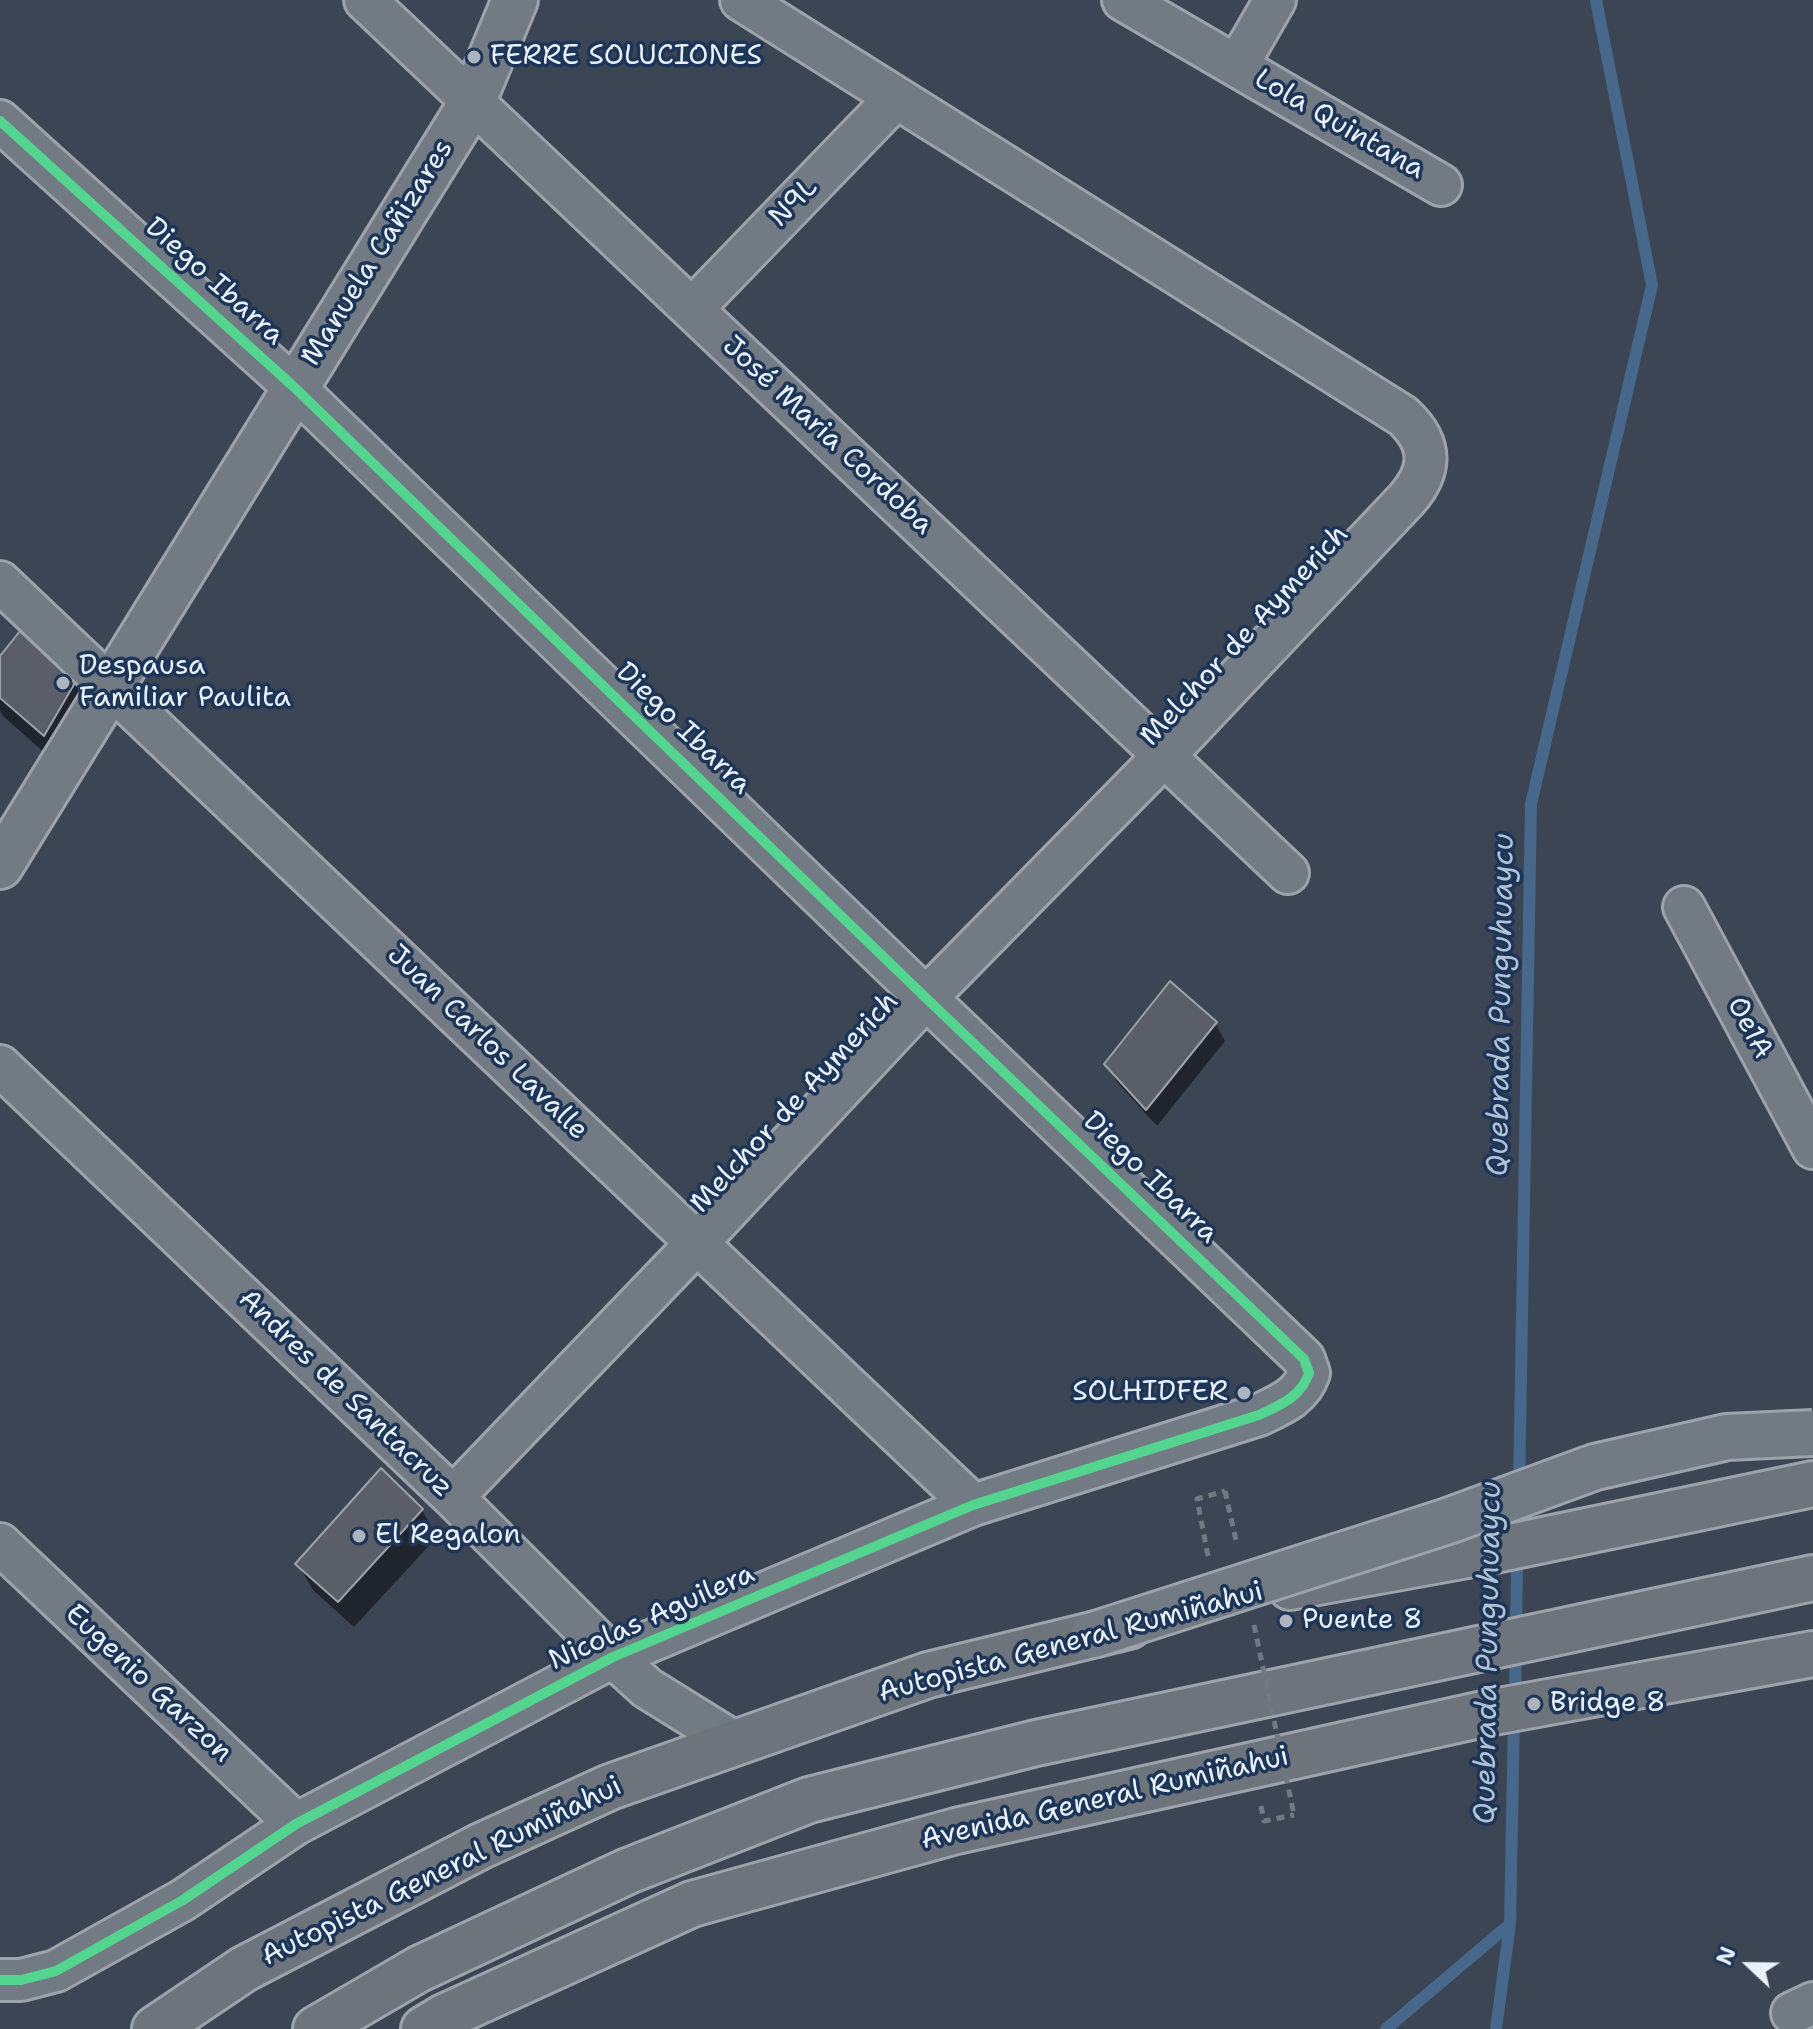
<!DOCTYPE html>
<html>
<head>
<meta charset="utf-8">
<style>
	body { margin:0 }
	#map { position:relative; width:1813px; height:2029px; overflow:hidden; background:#3c4554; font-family:"Shantell Sans",sans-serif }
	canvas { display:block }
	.north { position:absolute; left:1709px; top:1925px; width:80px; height:80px; -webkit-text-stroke:6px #1d3557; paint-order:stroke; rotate:292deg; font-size:22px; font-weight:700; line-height:32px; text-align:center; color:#e8f1f8 }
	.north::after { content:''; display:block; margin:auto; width:28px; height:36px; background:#e8f1f8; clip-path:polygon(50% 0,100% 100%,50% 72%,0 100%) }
</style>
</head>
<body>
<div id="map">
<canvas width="1813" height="2029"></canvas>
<div class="north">N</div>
</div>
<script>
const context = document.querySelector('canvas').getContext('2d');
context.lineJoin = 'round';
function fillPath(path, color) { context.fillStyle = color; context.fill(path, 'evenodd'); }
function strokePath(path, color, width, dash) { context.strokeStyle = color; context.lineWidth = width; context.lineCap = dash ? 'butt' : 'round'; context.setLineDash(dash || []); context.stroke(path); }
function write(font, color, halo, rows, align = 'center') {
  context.font = font + ' "Shantell Sans",sans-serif'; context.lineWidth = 7; context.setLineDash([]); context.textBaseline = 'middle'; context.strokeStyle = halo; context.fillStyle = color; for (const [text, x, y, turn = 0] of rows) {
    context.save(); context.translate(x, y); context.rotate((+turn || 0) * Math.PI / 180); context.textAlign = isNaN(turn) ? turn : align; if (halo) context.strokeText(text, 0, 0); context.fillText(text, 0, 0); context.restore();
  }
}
fillPath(new Path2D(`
	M0 659 75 683 95 718 64 770 3 716 0 711Z
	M1215 1023 1225 1041 1157 1126 1117 1082 1106 1065Z
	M422 1510 437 1537 354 1627 313 1590 298 1564Z`), '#0007');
strokePath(new Path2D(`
	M1519 1487 1531 804 1652 285 1596 0
	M1515 1699 1518 1505
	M1386 2029 1510 1924
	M1496 2029 1510 1924 1514 1717`), '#47688a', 12);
const building = new Path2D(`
	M20 631 76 681 44 736 0 698V656Z
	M1170 981 1217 1022 1146 1110 1104 1064Z
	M381 1468 423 1509 338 1602 295 1564Z`);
fillPath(building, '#5a5e68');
strokePath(building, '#9da3ab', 2);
const street = new Path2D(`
	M365 0 1288 873
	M1123 0 1441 185
	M1237 66 1275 0
	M0 121 294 387 926 998 1304 1359 1309 1373C1301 1397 1280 1405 1259 1415L973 1505 613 1657 296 1824 183 1900 56 1971 21 1980H0
	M692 309 896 98
	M0 582 973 1505
	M1684 907 1813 1148
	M0 1066 453 1497 613 1657 647 1688 734 1742
	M453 1497 697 1243 926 998 1165 755 1406 500C1432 471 1433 444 1403 416L741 0
	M0 1544 296 1824
	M1792 2013 1813 2003`);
const secondary = new Path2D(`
	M0 866 473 101 515 0`);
const primary = new Path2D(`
	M424 2029 444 2017 692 1904 956 1831 1488 1713 1813 1654`);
const highway = new Path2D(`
	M1290 1587 1495 1550 1813 1484
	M155 2029 244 1969 481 1846 610 1787 928 1675 1129 1626
	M316 2029 419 1969 628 1871 809 1800 1036 1743 1813 1578`);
strokePath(street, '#9da3ab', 46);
strokePath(secondary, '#9da3ab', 50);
strokePath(primary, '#9da3ab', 50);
strokePath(highway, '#9da3ab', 50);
strokePath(new Path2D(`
	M1208 1556 1197 1499 1225 1491
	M1261 1806 1264 1821 1294 1815`), '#727982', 5, [8, 6]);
strokePath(street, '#727a84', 40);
strokePath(secondary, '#727a84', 44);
strokePath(primary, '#6d747c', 44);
strokePath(highway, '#6d747c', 44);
const secondaryBridge = new Path2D(`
	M1093 1635 1448 1521 1595 1467 1727 1437 1813 1433`);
strokePath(secondaryBridge, '#9da3ab', 50, []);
strokePath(new Path2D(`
	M1225 1491 1237 1545
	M1254 1625 1294 1815`), '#727982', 5, [8, 6]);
strokePath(secondaryBridge, '#727a84', 44);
strokePath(new Path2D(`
	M0 121 294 387 926 998 1304 1359 1309 1373C1301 1397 1280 1405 1259 1415L973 1505 613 1657 296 1824 183 1900 56 1971 21 1980H0`), '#53d58f', 10);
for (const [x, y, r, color] of [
	[474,57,8,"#acb5bf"],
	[63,683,8,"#acb5bf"],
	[1244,1393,8,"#acb5bf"],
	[359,1536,8,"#acb5bf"],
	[1286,1621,8,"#acb5bf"],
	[1534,1704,8,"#acb5bf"]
]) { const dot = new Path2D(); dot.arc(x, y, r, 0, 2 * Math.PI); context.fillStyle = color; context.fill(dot); strokePath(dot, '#1d3557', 3); }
write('28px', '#e8f1f8', '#1d3557', [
	["FERRE SOLUCIONES",490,57],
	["Despausa",79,667],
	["Familiar Paulita",79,699],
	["SOLHIDFER",1228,1393,"right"],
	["El Regalon",375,1536],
	["Puente 8",1302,1621],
	["Bridge 8",1550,1704]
], 'left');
write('28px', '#e8f1f8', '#1d3557', [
	["Lola Quintana",1339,125,30],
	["N9L",794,203,-46],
	["Manuela Cañizares",378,253,-58],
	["Diego Ibarra",214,282,42],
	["José Maria Cordoba",827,436,43],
	["Melchor de Aymerich",1245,636,-47],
	["Diego Ibarra",683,729,44],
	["Oe1A",1749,1028,62],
	["Juan Carlos Lavalle",487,1043,44],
	["Melchor de Aymerich",795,1103,-47],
	["Diego Ibarra",1150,1178,44],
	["Andres de Santacruz",345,1394,44],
	["Nicolas Aguilera",652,1618,-24],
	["Autopista General Rumiñahui",1071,1643,-15],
	["Eugenio Garzon",148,1684,43],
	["Avenida General Rumiñahui",1105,1799,-13],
	["Autopista General Rumiñahui",442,1872,-26]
]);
write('italic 30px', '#b0c2d3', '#1d3557', [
	["Quebrada Punguhuaycu",1502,1005,-89],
	["Quebrada Punguhuaycu",1489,1653,-89]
]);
</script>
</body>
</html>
